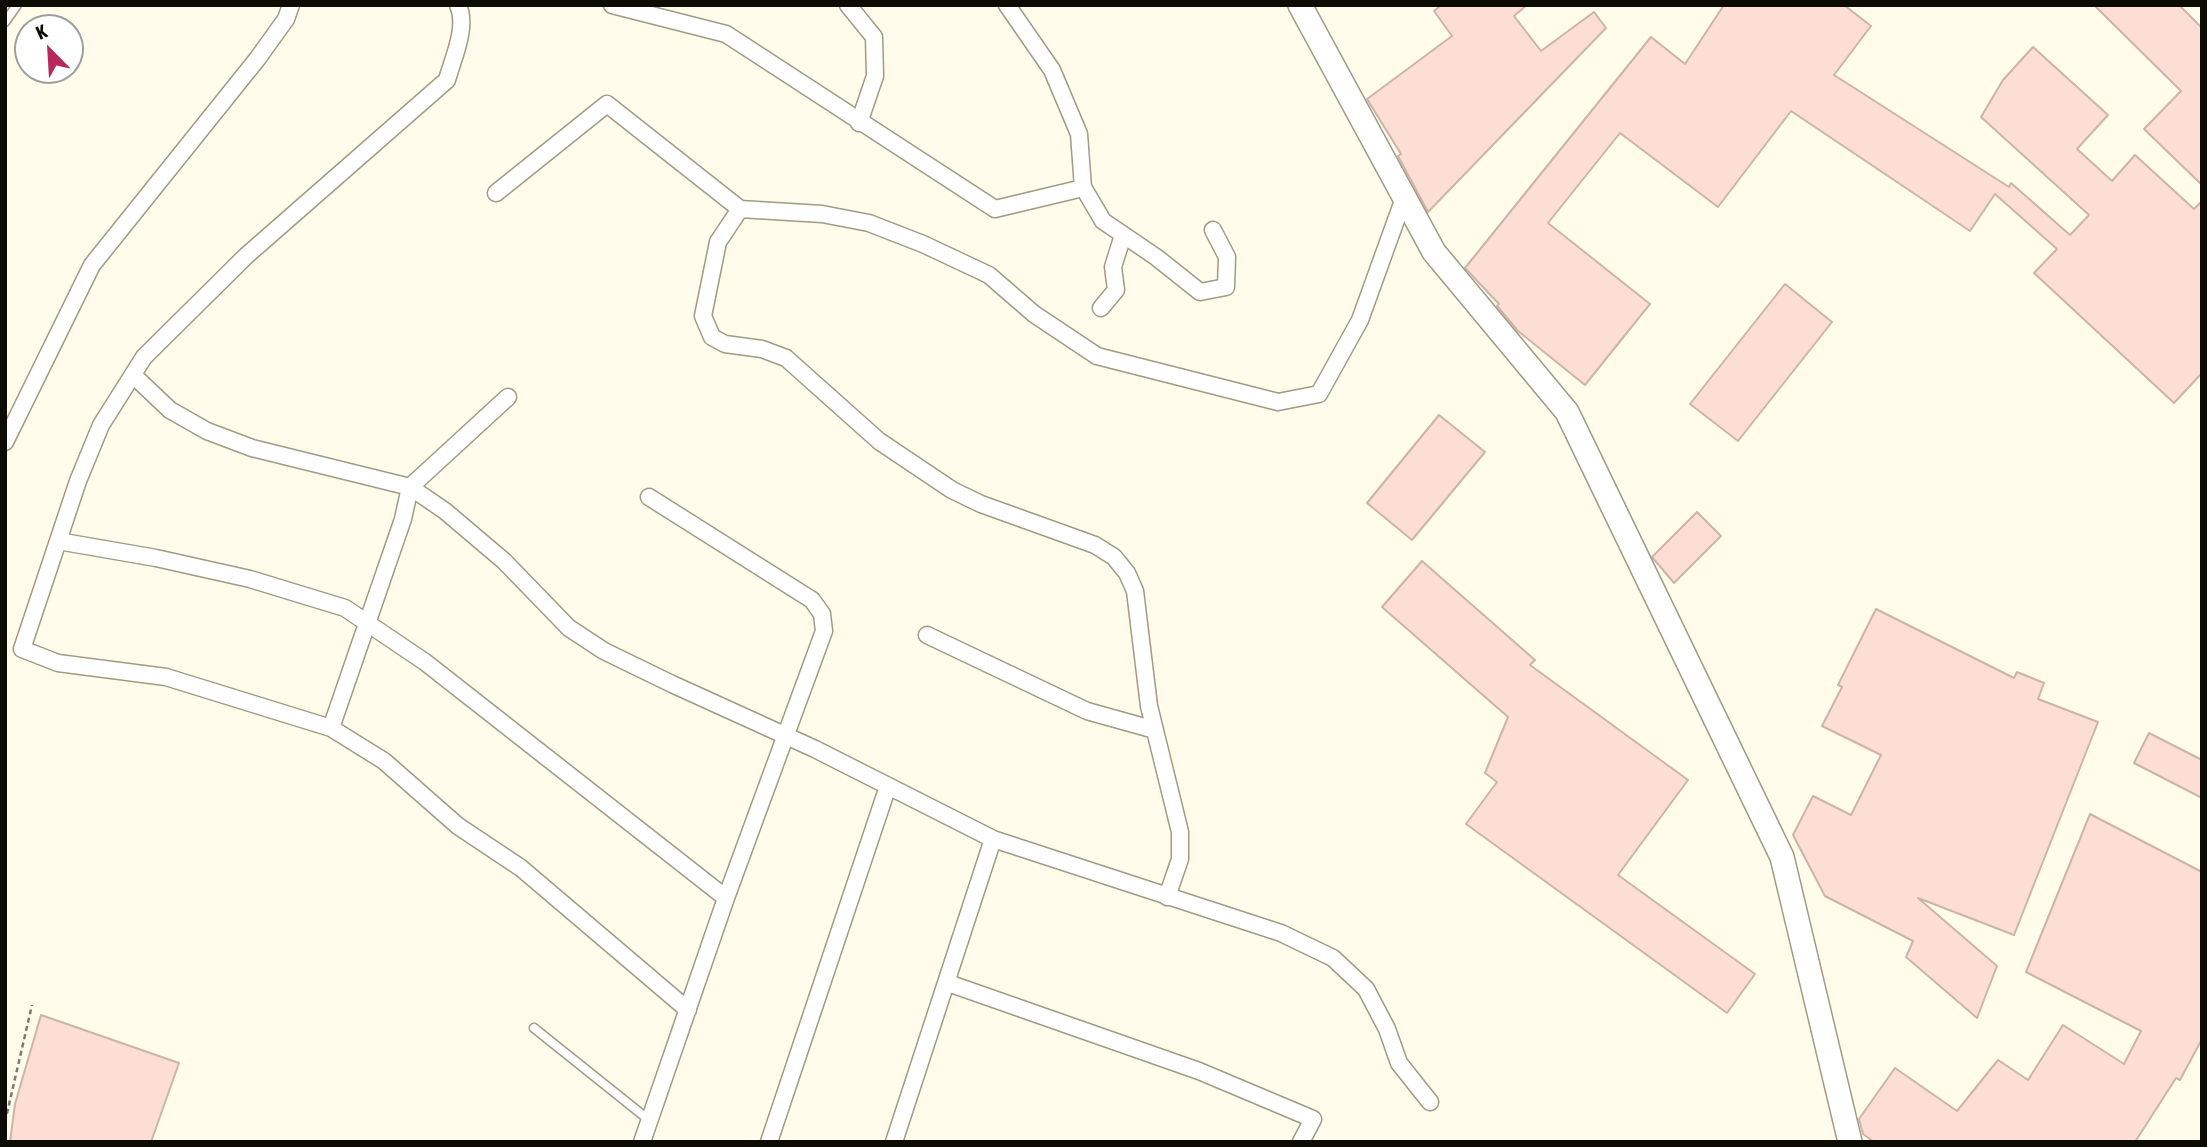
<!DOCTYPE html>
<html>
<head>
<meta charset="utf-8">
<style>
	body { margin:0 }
	#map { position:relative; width:2207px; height:1147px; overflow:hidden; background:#fffcec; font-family:"Asap Condensed",sans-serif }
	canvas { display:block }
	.frame { position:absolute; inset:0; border:7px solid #0d0c04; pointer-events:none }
	.north { position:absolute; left:14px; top:14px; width:70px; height:70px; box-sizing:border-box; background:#fff; border:2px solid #9e9e9b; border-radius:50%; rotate:336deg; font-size:19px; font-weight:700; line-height:28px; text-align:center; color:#0d0c04 }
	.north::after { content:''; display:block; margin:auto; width:24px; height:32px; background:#b82959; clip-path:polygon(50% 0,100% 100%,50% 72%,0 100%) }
</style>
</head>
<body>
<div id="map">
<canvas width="2207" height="1147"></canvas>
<div class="frame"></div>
<div class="north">K</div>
</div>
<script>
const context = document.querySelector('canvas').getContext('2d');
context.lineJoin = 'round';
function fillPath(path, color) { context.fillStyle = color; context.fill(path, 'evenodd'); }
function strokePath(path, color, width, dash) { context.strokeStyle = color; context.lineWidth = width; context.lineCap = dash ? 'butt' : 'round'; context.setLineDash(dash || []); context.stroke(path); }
const building = new Path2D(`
	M1441 5H1527L1514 16 1541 51 1594 12 1606 28 1428 212 1398 156 1401 154 1367 99 1452 36 1434 11Z
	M1724 5H1844L1871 26 1834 75 2009 187 2011 183 2070 235 2089 215 1981 117 2003 80 2033 47 2108 115 2077 149 2112 181 2135 155 2194 209 2202 201V373L2174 403 2034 273 2057 249 1995 194 1970 231 1791 111 1718 207 1620 133 1548 223 1650 304 1585 385 1518 331 1497 306 1499 304 1465 268 1651 37 1685 64Z
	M2094 5H2179L2202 28V185L2144 129 2181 91Z
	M1785 284 1832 322 1738 441 1690 404Z
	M1439 415 1485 452 1412 540 1367 503Z
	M1697 512 1721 536 1674 583 1652 557Z
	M1422 561 1535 660 1530 665 1688 780 1618 875 1755 974 1727 1013 1466 824 1497 782 1485 773 1508 717 1382 607Z
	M1876 609 2014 678 2017 672 2044 683 2038 699 2098 722 2014 935 1918 898 1997 966 1977 1018 1906 957 1913 941 1825 896 1793 835 1813 796 1851 815 1881 755 1822 726 1842 687 1838 685Z
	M2149 733 2202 760V798L2134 763Z
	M2090 814 2202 872V1039L2180 1080 2176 1078 2135 1142H1874L1863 1134 1859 1119 1895 1068 1957 1111 1998 1060 2028 1080 2063 1025 2124 1064 2141 1031 2026 972Z
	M41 1015 179 1063 151 1142H10L15 1104Z`);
fillPath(building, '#fcded4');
strokePath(building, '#ceb3aa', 2);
const lane = new Path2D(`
	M5 22 17 5
	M534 1028 649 1120`);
const street = new Path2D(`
	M458 5C468 27 453 58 447 80L246 256 144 357 101 425 78 481 22 649 58 663 166 677 331 728 384 761 458 826 521 868 688 1010
	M612 5 726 34 995 209 1083 188 1079 134 1052 70 1007 5
	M848 5 874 37 875 76 859 123
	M1083 187 1103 221 1156 257 1200 292 1226 287 1227 257 1213 230
	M496 193 607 104 740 209 822 214 869 223 923 244 989 275 1034 314 1097 356 1278 402 1319 394 1360 320 1404 198
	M740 209 718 242 703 316 712 337 725 344 762 349 786 358 879 441 952 490 981 504 1095 545 1114 557 1127 573 1135 591 1149 706 1180 832V859L1167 897
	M1101 308 1116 290 1113 267 1123 235
	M133 375 170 410 207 431 252 448 410 487 445 511 504 561 569 628 604 651 672 684 815 749 993 839 1281 933 1333 958 1366 989 1387 1029 1399 1063 1430 1102
	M5 442 92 265 258 58 286 19 291 5
	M58 541 156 558 250 579 345 608 425 662 726 898
	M927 635 1087 711 1155 730
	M331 728 403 519 410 487 508 397
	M948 983 1199 1071 1313 1119 1301 1142
	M642 1142 726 898 824 631 822 614 812 600 649 497
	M769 1142 888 786
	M894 1142 993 839`);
const secondary = new Path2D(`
	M1300 5 1434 252 1567 412 1782 857 1850 1142`);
strokePath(lane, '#a09b84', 11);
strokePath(street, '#a09b84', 19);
strokePath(secondary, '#a09b84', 26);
strokePath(new Path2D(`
	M5 1122 32 1005`), '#7c7a6e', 2.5, [5, 3.5]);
strokePath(lane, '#fff', 8);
strokePath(street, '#fff', 16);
strokePath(secondary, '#fff', 23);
</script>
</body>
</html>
